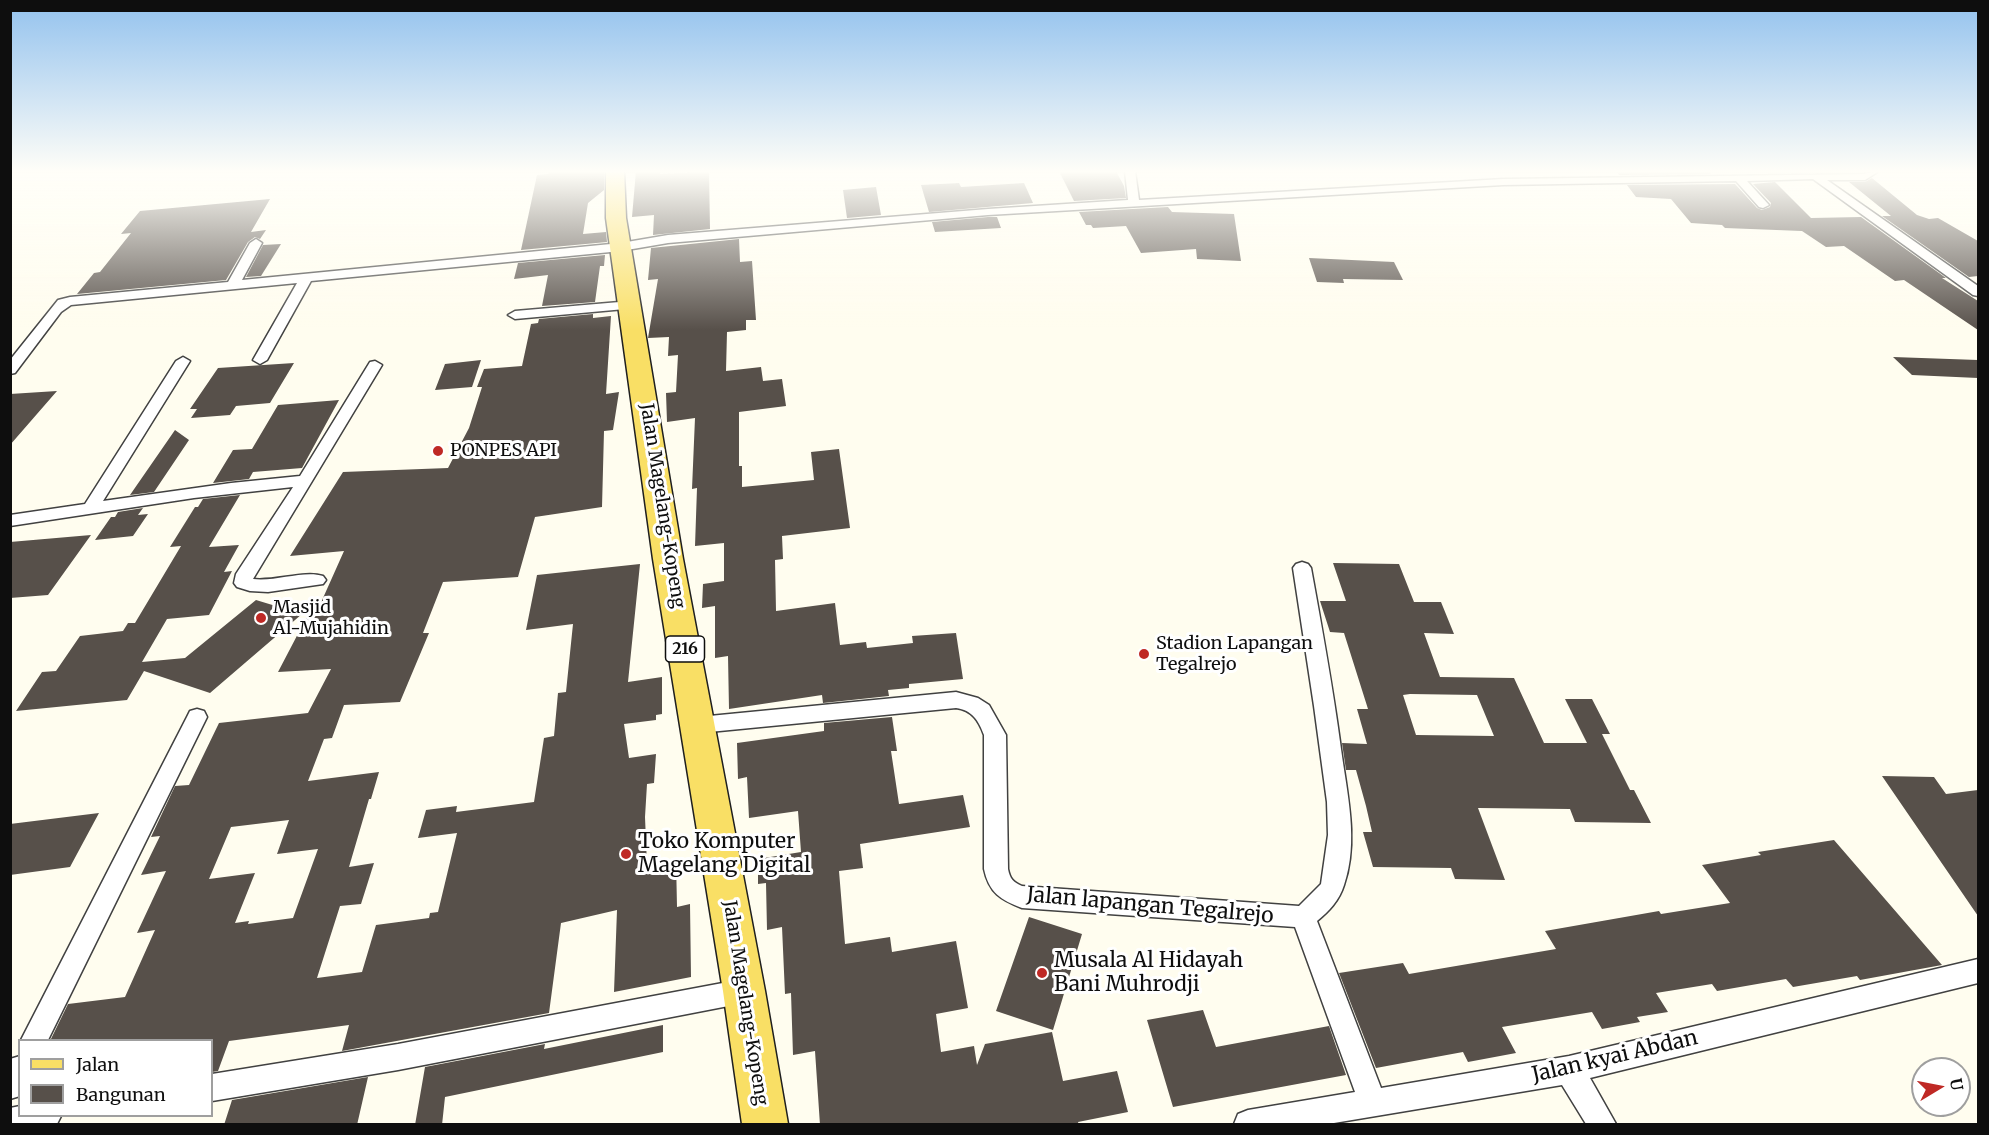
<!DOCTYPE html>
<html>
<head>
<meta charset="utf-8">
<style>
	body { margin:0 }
	#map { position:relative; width:1989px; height:1135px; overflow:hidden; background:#fffdef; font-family:Merriweather,serif }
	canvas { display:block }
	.frame { position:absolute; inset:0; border:12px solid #0e0e0e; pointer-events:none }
	.legend { position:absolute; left:18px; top:1039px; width:195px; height:78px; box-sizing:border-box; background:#fff; border:2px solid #9f9f9f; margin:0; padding:8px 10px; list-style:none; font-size:18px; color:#0e0e0e }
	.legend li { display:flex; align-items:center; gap:12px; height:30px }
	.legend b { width:30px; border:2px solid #9f9f9f }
	.north { position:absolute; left:1911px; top:1057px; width:60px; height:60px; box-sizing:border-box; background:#fff; border:2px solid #9f9f9f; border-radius:50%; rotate:80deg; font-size:16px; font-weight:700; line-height:24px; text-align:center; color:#0e0e0e }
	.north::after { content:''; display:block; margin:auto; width:21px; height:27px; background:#bf2925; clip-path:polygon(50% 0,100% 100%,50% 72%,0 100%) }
</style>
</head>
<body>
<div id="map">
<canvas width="1989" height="1135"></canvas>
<div class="frame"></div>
<ul class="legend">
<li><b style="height:8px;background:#f9df65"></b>Jalan</li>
<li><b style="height:16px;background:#57504a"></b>Bangunan</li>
</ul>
<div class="north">U</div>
</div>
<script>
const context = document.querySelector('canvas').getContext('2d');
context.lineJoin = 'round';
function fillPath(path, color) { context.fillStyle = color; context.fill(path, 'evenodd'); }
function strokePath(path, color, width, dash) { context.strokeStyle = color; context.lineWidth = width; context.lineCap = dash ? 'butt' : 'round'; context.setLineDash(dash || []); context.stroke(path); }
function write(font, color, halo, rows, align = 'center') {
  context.font = font + ' Merriweather,serif'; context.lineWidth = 6; context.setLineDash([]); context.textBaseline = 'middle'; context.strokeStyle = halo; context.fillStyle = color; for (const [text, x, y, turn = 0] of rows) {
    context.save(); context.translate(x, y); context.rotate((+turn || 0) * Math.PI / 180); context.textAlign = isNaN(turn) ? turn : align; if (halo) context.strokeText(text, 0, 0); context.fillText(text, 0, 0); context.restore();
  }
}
fillPath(new Path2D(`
	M549 171H604V190L588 203 583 234 606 232 607 242 521 250 537 175 548 174Z
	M636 171H660V174L709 171 710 229 653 235 654 215 632 217Z
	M1059 171H1116L1124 186 1126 198 1074 201Z
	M1616 171H1709L1711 174 1619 175Z
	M1872 178 1917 215 1929 219 1938 218 1978 241V276L1969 277 1882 216H1891L1849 182H1865Z
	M1775 182 1811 218 1861 217 1946 278H1942L1978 301V330L1904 280 1895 281 1844 246 1826 247 1802 231 1725 228 1722 225 1691 223 1671 199 1636 197 1627 185 1735 184 1757 208 1762 210 1770 207 1771 203 1753 184Z
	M959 183 961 187 1024 183 1033 203 929 212 921 185Z
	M876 187 881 215 847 218 843 190Z
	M270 199 251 232 266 230 260 239 255 237 248 242 226 280 77 294 94 273 100 272 131 233 121 234 140 211Z
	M1168 207 1172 212 1234 214 1241 261 1197 259 1196 249 1141 253 1126 226 1093 228 1091 225H1086L1079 212Z
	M988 217H997L1001 228 935 232 932 222Z
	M739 239 740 262 752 261 756 320H746V330L727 332 726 371 761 367 763 381 782 379 786 406 739 412V466H742V487L814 480 811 452 839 449 850 528 782 536 783 559 775 560 776 611 835 603 840 645 866 642 867 648 913 643 912 636 956 633 963 679 909 684V688L888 690 889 696 823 703 822 695 729 709 728 656 715 658V606L702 608 703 584 724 581V543L695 546 697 488 692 489 695 418 667 422 666 393 676 392 678 355 668 356 669 337 648 338 658 279 648 280 651 248Z
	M281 244 261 276 246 277 263 245Z
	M605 255 604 266H600L595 302 542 306 548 275 514 279 518 263Z
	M1309 258 1394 262 1403 280 1343 279 1344 283 1317 282Z
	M593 314V318L611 316 606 394 619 392 613 430 604 431 602 507 535 517 518 577 443 582 423 633H429L400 702 344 705 332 738 324 739 308 781 379 772 371 799H369L349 867 374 863 361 904 340 906 317 978 362 972 376 925 429 918 430 913 438 912 457 833 418 838 426 810 457 806 456 812 534 802 544 738 554 736 558 693 566 692 573 624 526 630 537 575 640 564 628 682 662 677V714L656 715V720L624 724 629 758 656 754 654 783 647 784 645 817 647 865 676 859 677 907 690 904 691 977 614 992 617 910 561 923 549 1013 342 1051 349 1025 229 1041 218 1071 212 1072V1041H50L68 1004 125 997 155 930 137 933 166 871 141 875 160 836 151 837 175 786 189 785 219 723 308 713 331 669 278 672 312 607H319L344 551 290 556 343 472 448 468 469 428 482 387H477L484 369 522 366 531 324 538 323 539 319ZM289 820 277 854 318 849 293 918 248 924 249 921 235 923 255 873 209 879 231 827Z
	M1893 357 1978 360V378L1912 375Z
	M481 360 472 387 435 390 445 364Z
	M294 363 270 403 236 406 230 415 191 418 197 409H190L218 368Z
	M57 391 10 445V394Z
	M339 400 302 468 253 472 249 479 213 483 233 450 252 449 278 405Z
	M175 430 189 440 154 492 130 495Z
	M240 495 209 547 239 545 224 572 232 571 209 615 167 619 142 662 185 658 256 600 302 614 210 693 144 671 127 700 16 711 42 672 56 671 80 636 123 631 128 623H135L181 546 170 547 195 507H198L203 499Z
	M143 508 138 515 148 514 133 536 95 540 111 517H115L118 512Z
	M91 535 48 595 10 598V542Z
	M1333 563 1399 564 1414 602H1441L1454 634 1424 633 1440 677 1514 678 1544 743H1587L1565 699H1592L1610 734H1602L1630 790H1634L1651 823 1575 822 1570 809 1478 808 1505 880 1455 879 1451 868 1373 867 1363 832H1372L1366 806 1356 770H1346L1342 743 1367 744 1357 709H1368L1344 633 1330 632 1320 601H1346ZM1410 694 1477 695 1494 736 1416 735 1403 695Z
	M892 717 897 751H891L899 804 963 795 970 827 860 844 863 868 839 871 845 944 890 937 892 952 956 941 968 1008 936 1014 941 1052 974 1046 977 1065 985 1044 1052 1032 1063 1081 1117 1071 1128 1112 1078 1122 1079 1125H820L815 1051 793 1055 791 993 785 994 782 927 767 930 766 883 758 884V859L801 852 798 811 749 818 747 777 738 779 737 743 824 731V723Z
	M1882 776 1934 777 1946 794 1978 790V916Z
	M99 813 70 867 10 875V824Z
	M1834 840 1942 965 1860 980 1857 976 1793 987 1786 979 1717 991 1712 984 1656 993 1668 1012 1637 1017 1640 1022 1602 1029 1592 1012 1502 1027 1516 1053 1468 1062 1463 1052 1376 1068 1339 973 1403 963 1409 974 1556 949 1545 931 1659 911 1661 914 1730 903 1702 865 1761 855 1758 852Z
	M1029 917 1082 934 1053 1030 996 1011Z
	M1203 1010 1216 1047 1329 1026 1346 1075 1173 1107 1147 1020Z
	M663 1025V1052L445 1097 442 1125H415L425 1067 545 1044 544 1049Z
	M368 1077 357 1125H224L232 1100Z`), '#57504a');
const minor = new Path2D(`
	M1125 171H1135L1139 200 1503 179 1863 174 1879 171 1865 180H1827L1978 286V296L1973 295 1813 179 1747 181 1769 205 1763 208 1759 207 1736 181 1503 185 988 215 668 243 621 251 311 281 267 360 260 364 253 360 297 283 71 305 61 312 15 373 10 374V360L58 300 70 297 228 282 250 243 256 239 262 243 242 280 621 243 668 235 988 209 1128 200Z
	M631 301 638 305 636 308 515 319 508 315 515 311Z
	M183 357 190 361 103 501 231 483 300 476 370 362 375 361 382 365 253 579C275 582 304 570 323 576L326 580 323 584 268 592 250 591 237 587 234 583 236 574 293 487 194 498 10 526V515L85 504 176 361Z
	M1302 562 1308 564 1311 568C1322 628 1333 688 1341 749 1347 793 1359 842 1344 885 1339 901 1329 911 1317 921L1381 1088 1569 1056 1978 959V983L1590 1078 1616 1124H1586L1562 1085 1328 1124H1234L1238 1114 1248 1110 1355 1092 1295 927 1022 908C1001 900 989 893 984 869V735C979 721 972 710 956 708L699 733 692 731 689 725 692 719 699 717 956 692 978 698 989 705 1006 735 1008 869C1010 879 1013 882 1022 886L1299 906 1321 884 1328 835 1327 802 1314 706 1293 568 1296 564Z
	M197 709 204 711 207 717 48 1040H21L187 717 190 711Z
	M744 979 753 982 757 991 753 1000 744 1003 398 1070 212 1101V1074L398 1044Z
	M20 1056V1096L10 1099V1059Z
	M20 1106V1116H61L57 1124H10V1108Z`);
const primary = new Path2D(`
	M606 171H624L626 218 683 559 765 991 788 1124H742L723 991 653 559 606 218Z`);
strokePath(minor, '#414141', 3);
strokePath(primary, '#1f1f1f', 3);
fillPath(minor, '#fff');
fillPath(primary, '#f9df65');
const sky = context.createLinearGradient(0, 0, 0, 330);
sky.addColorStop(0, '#93c2ee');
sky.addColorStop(0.52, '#fffef8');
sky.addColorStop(1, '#fffef800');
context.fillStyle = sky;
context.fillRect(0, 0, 1989, 330);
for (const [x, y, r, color] of [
	[438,451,6,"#bf2925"],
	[261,618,6,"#bf2925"],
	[1144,654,6,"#bf2925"],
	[626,854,6,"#bf2925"],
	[1042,973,6,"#bf2925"]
]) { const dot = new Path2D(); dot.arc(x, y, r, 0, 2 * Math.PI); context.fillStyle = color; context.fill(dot); strokePath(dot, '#fff', 2); }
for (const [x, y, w] of [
	[685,649,39]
]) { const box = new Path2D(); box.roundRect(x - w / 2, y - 13, w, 26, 4.5); context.fillStyle = '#fff'; context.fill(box); strokePath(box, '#0e0e0e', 1.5); }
write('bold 16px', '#0e0e0e', null, [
	["216",685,649]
]);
write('18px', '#0e0e0e', '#fff', [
	["PONPES API",450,451],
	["Masjid",273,608],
	["Al-Mujahidin",273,629],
	["Stadion Lapangan",1156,644],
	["Tegalrejo",1156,665]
], 'left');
write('18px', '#0e0e0e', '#fff', [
	["Jalan Magelang-Kopeng",662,506,81],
	["Jalan Magelang-Kopeng",745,1003,81]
]);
write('21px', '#0e0e0e', '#fff', [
	["Toko Komputer",638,842],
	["Magelang Digital",638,866],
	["Musala Al Hidayah",1054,961],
	["Bani Muhrodji",1054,985]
], 'left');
write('21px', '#0e0e0e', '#fff', [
	["Jalan lapangan Tegalrejo",1150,906,5],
	["Jalan kyai Abdan",1615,1057,-13]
]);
</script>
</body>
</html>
